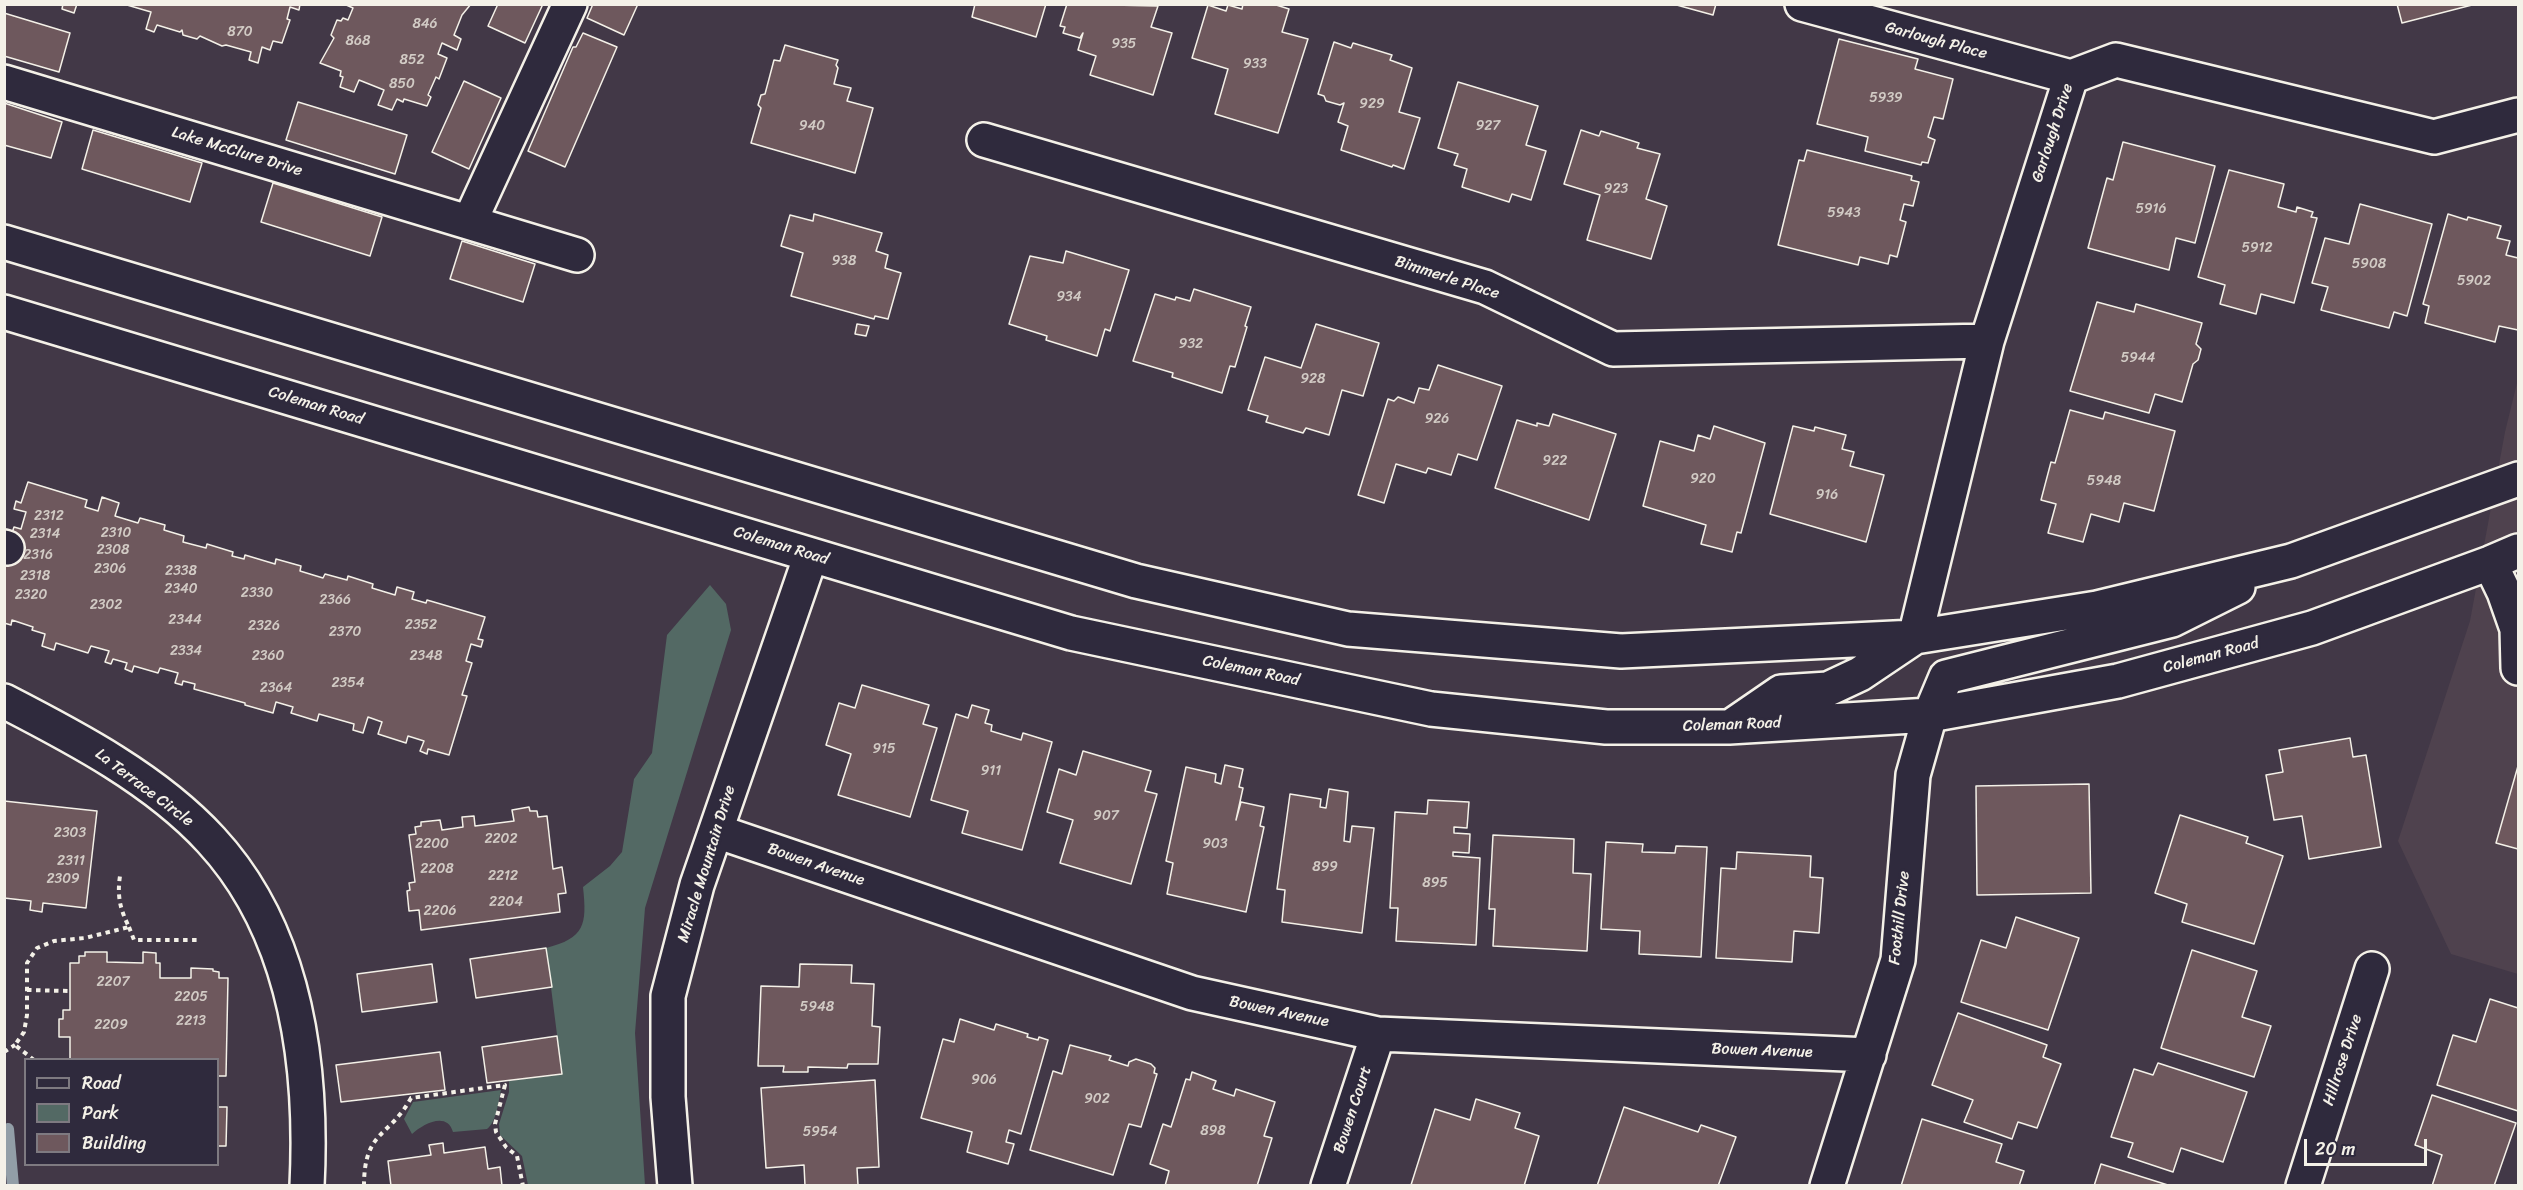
<!DOCTYPE html>
<html>
<head>
<meta charset="utf-8">
<style>
	body { margin:0 }
	#map { position:relative; width:2523px; height:1190px; overflow:hidden; background:#423847; font-family:Sriracha,sans-serif }
	canvas { display:block }
	.frame { position:absolute; inset:0; border:6px solid #f4f1e8; pointer-events:none }
	.legend { position:absolute; left:24px; top:1058px; width:195px; height:108px; box-sizing:border-box; background:#2f2a3d; border:2px solid #7e7a81; margin:0; padding:8px 10px; list-style:none; font-size:18px; color:#f4f1e8 }
	.legend li { display:flex; align-items:center; gap:12px; height:30px }
	.legend b { width:30px; border:2px solid #7e7a81 }
	.scale { position:absolute; left:2304px; top:1139px; width:123px; height:27px; box-sizing:border-box; border:3px solid #f4f1e8; border-top:0; padding-left:8px; font-size:18px; line-height:21px; white-space:nowrap; color:#f4f1e8; -webkit-text-stroke:4px #2f2a3d; paint-order:stroke }
</style>
</head>
<body>
<div id="map">
<canvas width="2523" height="1190"></canvas>
<div class="frame"></div>
<ul class="legend">
<li><b style="height:8px;background:#2f2a3d"></b>Road</li>
<li><b style="height:16px;background:#536964"></b>Park</li>
<li><b style="height:16px;background:#6e585d"></b>Building</li>
</ul>
<div class="scale">20 m</div>
</div>
<script>
const context = document.querySelector('canvas').getContext('2d');
context.lineJoin = 'round';
function fillPath(path, color) { context.fillStyle = color; context.fill(path, 'evenodd'); }
function strokePath(path, color, width, dash) { context.strokeStyle = color; context.lineWidth = width; context.lineCap = dash ? 'butt' : 'round'; context.setLineDash(dash || []); context.stroke(path); }
function write(font, color, halo, rows, align = 'center') {
  context.font = font + ' Sriracha,sans-serif'; context.lineWidth = 5; context.setLineDash([]); context.textBaseline = 'middle'; context.strokeStyle = halo; context.fillStyle = color; for (const [text, x, y, turn = 0] of rows) {
    context.save(); context.translate(x, y); context.rotate((+turn || 0) * Math.PI / 180); context.textAlign = isNaN(turn) ? turn : align; if (halo) context.strokeText(text, 0, 0); context.fillText(text, 0, 0); context.restore();
  }
}
fillPath(new Path2D(`
	M2518 379V974L2451 954 2398 841 2470 621 2505 432Z`), '#4f424e');
fillPath(new Path2D(`
	M710 585 726 604 731 630 645 908 635 1033 645 1185H528L522 1156 500 1135 499 1124 509 1092V1081L562 1074 546 948C585 938 587 925 583 887L610 866 622 852 634 779 652 753 667 635Z
	M501 1090C498 1102 497 1121 487 1129L453 1132C447 1111 423 1124 412 1134L404 1119 413 1102Z`), '#536964');
strokePath(new Path2D(`
	M8 1129 13 1186`), '#929ea7', 12);
const building = new Path2D(`
	M77 4 74 13 62 9 63 4Z
	M300 4 299 10 290 7 287 19 290 20 282 43 273 41 270 50 262 47 258 63 249 60 251 52 226 45 222 46 200 36 197 39 183 35 182 30 180 32 157 25 154 32 146 29 151 12 127 5Z
	M344 4H471L462 15 454 35 461 39 457 50 442 43 438 54 447 58 439 79 436 77 428 95 431 97 427 106 404 99 403 102 397 99 392 110 378 105 384 90 359 80 354 92 340 87 343 77 340 76 341 71 320 63 334 38 331 35 337 20 341 21 343 18 348 20 353 8Z
	M498 4H543L525 43 488 26Z
	M593 4H638L624 35 587 18Z
	M975 4H1046L1036 37 972 17Z
	M1067 4 1158 6 1151 27 1172 33 1153 95 1090 75 1096 56 1078 50 1083 33 1080 38 1063 33 1065 27 1060 26Z
	M1243 4H1273L1289 9 1282 32 1308 39 1278 133 1215 114 1228 69 1192 58 1208 5 1226 11 1228 5 1242 9Z
	M1673 4H1716L1713 15Z
	M2397 4H2472V5L2402 23Z
	M4 13 70 33 59 72 4 56Z
	M583 33 617 47 565 167 528 151 573 47H576Z
	M1839 39 1918 59 1915 69 1953 79 1943 119 1934 117 1928 137 1935 140 1928 163 1922 162 1921 165 1865 151 1868 137 1817 124Z
	M1334 42 1351 48 1353 43 1392 55 1390 60 1412 68 1399 112 1420 118 1404 169 1393 165 1392 167 1341 150 1348 126 1338 122 1344 103 1340 105 1326 101 1324 96 1318 94Z
	M785 45 838 60 836 65 838 68 834 84 851 88 847 101 873 108 855 173 751 143 761 108 758 105 761 95 765 94 774 60 780 61Z
	M464 81 501 98 469 169 432 152Z
	M1458 82 1538 106 1526 145 1546 151 1531 200 1512 194 1509 202 1462 187 1467 169 1454 165 1458 154 1438 148Z
	M298 102 407 135 395 174 286 140Z
	M4 103 62 122 51 158 4 145Z
	M93 130 202 163 190 202 82 169Z
	M1581 130 1599 136 1601 131 1639 143 1637 148 1660 154 1646 199 1667 206 1651 259 1587 240 1600 195 1564 184Z
	M2123 142 2215 166 2195 243 2176 238 2169 270 2088 248 2107 178 2113 180Z
	M1807 150 1912 176 1911 180 1919 182 1913 206 1904 204 1900 220 1906 222 1897 257 1890 255 1888 264 1860 257 1858 265 1778 245 1799 160 1804 161Z
	M2229 170 2284 184 2278 207 2296 212 2297 207 2313 212 2311 217 2317 218 2294 303 2261 294 2256 314 2220 304 2225 285 2198 277Z
	M273 183 382 217 370 256 261 222Z
	M2360 204 2432 224 2407 316 2394 312 2389 328 2321 310 2328 287 2312 283 2325 238 2349 244Z
	M814 214 882 233 876 251 888 255 885 268 901 273 888 319 875 316 874 319 791 296 803 253 781 246 790 215 813 221Z
	M2448 214 2467 220 2468 217 2501 226 2497 238 2510 241 2506 255 2518 258V330L2499 326 2495 342 2425 323 2429 306 2423 304Z
	M462 241 535 264 523 302 450 279Z
	M1066 251 1129 270 1110 331 1105 329 1097 356 1046 340 1047 336 1009 324 1030 256 1063 263Z
	M1194 289 1251 307 1245 326 1247 327 1235 367 1230 366 1222 393 1172 377 1173 373 1133 361 1155 294 1175 300 1176 297 1190 301Z
	M2097 302 2134 312 2136 304 2202 323 2196 344 2201 349 2198 360 2193 364 2182 402 2155 394 2149 413 2070 391Z
	M857 324 869 326 866 336 855 334Z
	M1316 324 1379 343 1363 396 1342 390 1329 435 1306 428 1303 433 1266 422 1268 416 1248 410 1265 357 1301 368Z
	M1438 365 1502 386 1477 460 1458 454 1451 475 1428 468 1426 473 1396 464 1384 503 1358 495 1388 399 1394 401 1398 397 1414 403 1419 388 1429 390Z
	M2070 410 2103 419 2105 412 2175 431 2154 511 2124 503 2119 522 2091 514 2083 542 2048 533 2056 504 2041 500 2051 462 2055 463Z
	M1553 414 1616 434 1589 520 1495 488 1517 420 1537 426V423L1549 426Z
	M1714 426 1765 443 1741 533 1737 532 1732 552 1701 544 1706 525 1643 506 1660 441 1694 451 1698 435 1710 439Z
	M1793 426 1814 431 1815 427 1846 435 1842 449 1854 452 1850 466 1884 475 1866 542 1770 514Z
	M28 482 87 500 85 507 98 511 102 497 119 503 115 516 138 523 140 518 165 525 164 530 184 536 183 542 206 548 207 544 233 552 232 556 244 559 245 555 275 564 276 559 301 566 300 571 323 578 325 574 347 580 348 576 373 584 372 588 395 595 397 587 414 592 412 599 426 603 427 600 485 617 478 639 483 640 481 647 471 644 466 661 472 663 462 695 467 696 449 755 428 749 427 754 420 751 424 741 408 736 406 743 378 734 382 722 368 717 363 733 353 730 354 724 319 714 317 721 291 713 293 707 276 702 273 713 245 705V703L194 689 195 684 183 681 182 685 175 683 178 673 160 668 158 673 134 666 132 672 125 669 127 663 113 659 111 664 105 662 109 651 91 646 88 653 56 643 54 650 42 646 45 634 32 630 33 627 12 620 11 625 4 623V557L14 527 21 529 26 512 14 509 16 501 21 503Z
	M862 685 929 705 923 724 937 728 910 817 838 795 851 754 826 745 839 703 855 708Z
	M972 705 989 710 985 723 992 725 991 731 1021 740 1023 733 1052 742 1022 850 962 833 968 811 931 800 956 714 968 718Z
	M2350 738 2353 757 2366 755 2381 847 2309 859 2302 816 2274 820 2266 775 2283 772 2279 750Z
	M1083 751 1151 771 1145 791 1157 794 1131 884 1060 863 1073 820 1047 812 1059 769 1076 775Z
	M1225 765 1243 769 1239 787 1243 788 1236 820 1241 802 1264 807 1260 826 1264 827 1246 912 1167 894 1173 863 1166 861 1186 767 1216 774 1215 782 1221 784Z
	M2518 766V849L2496 843Z
	M2089 784 2091 893 1977 895 1976 786Z
	M1329 789 1348 792 1344 841 1350 842 1352 826 1374 828 1362 933 1282 922 1285 890 1277 889 1290 794 1321 799 1320 807 1326 808Z
	M1428 800 1469 802 1467 828 1454 827V833L1470 834 1469 853 1453 852V856L1480 858 1476 945 1396 941 1398 908H1390L1395 812 1427 814Z
	M4 801 97 811 86 908 43 903 42 912 30 910 31 901 4 898Z
	M529 807 530 811H537L538 817 547 816 553 869 562 867 566 893 558 894 560 912 421 930 419 910 409 911 407 891 410 890 409 883 415 882 409 835 416 834 415 827 421 826V822L440 820 442 830 463 827 462 817 474 816 475 826 514 821 512 810Z
	M2180 815 2248 837 2246 843 2283 856 2254 944 2182 922 2187 904 2155 893Z
	M1493 835 1574 839 1573 873 1591 874 1587 951 1493 946 1495 909H1489Z
	M1606 842 1643 844 1642 852 1675 853 1676 846 1707 847 1701 957 1639 954 1640 931 1601 929Z
	M1737 852 1811 856 1810 877 1823 878 1819 933 1794 931 1792 962 1716 958 1721 868 1736 869Z
	M2016 917 2079 938 2048 1030 1961 1002 1981 940 2006 948Z
	M546 948 552 987 476 998 470 959Z
	M2192 950 2257 971 2242 1017 2271 1026 2254 1077 2161 1048Z
	M85 952H107V962L143 963V952L156 953V963H160V978H191V968L213 969V971L219 972V978H228L226 1076H218V1060H70V1037H59V1019H63V1010H70V963H79V956H85Z
	M432 964 437 1002 362 1012 357 974Z
	M800 964 852 965 851 983 874 984 872 1026 880 1027 878 1064H848L847 1068 808 1067V1072H783L784 1066H758L761 986 799 987Z
	M2490 999 2518 1008V1111L2437 1085 2453 1035 2476 1042Z
	M1958 1013 2047 1045 2043 1057 2061 1064 2037 1128 2018 1122 2012 1139 1964 1122 1973 1100 1932 1085Z
	M960 1019 994 1030 996 1024 1028 1034 1027 1037 1038 1040 1039 1037 1048 1040 1021 1134 1009 1130 1006 1142 1014 1144 1008 1164 967 1152 972 1132 921 1118 943 1039 954 1042Z
	M557 1036 562 1074 487 1083 482 1047Z
	M1070 1045 1111 1056 1109 1060 1128 1066 1129 1062 1136 1059 1151 1064 1155 1068 1154 1073 1157 1074 1141 1127 1129 1124 1113 1175 1030 1150 1053 1071 1062 1074Z
	M440 1052 445 1090 341 1102 336 1065Z
	M2158 1063 2247 1092 2223 1162 2181 1148 2173 1172 2128 1157 2133 1143 2111 1137 2134 1069 2153 1075Z
	M1192 1072 1216 1081 1213 1089 1234 1096 1236 1089 1275 1102 1264 1136 1272 1138 1257 1186H1165L1169 1171 1150 1164 1163 1124 1171 1127 1186 1079 1190 1080Z
	M875 1080 879 1167 857 1168 858 1185 805 1186 804 1165 766 1168 761 1088Z
	M2432 1095 2516 1123 2494 1186H2432L2442 1155 2415 1145Z
	M1476 1099 1520 1113 1515 1128 1539 1136 1524 1186 1411 1185 1435 1109 1470 1120Z
	M218 1107H227L226 1146H218Z
	M1624 1107 1698 1132 1701 1125 1736 1137 1718 1186H1597Z
	M1922 1119 2002 1144 1996 1162 2024 1171 2019 1186H1901Z
	M443 1143 444 1153 485 1147 488 1169 500 1167 502 1186H391L388 1161 431 1155 429 1145Z
	M2101 1164 2171 1186H2094Z`);
fillPath(building, '#6e585d');
strokePath(building, '#f4f1e8', 1.5);
const minor = new Path2D(`
	M1802 4 2071 77
	M4 82 577 255
	M984 140 1485 287 1613 349 1987 341
	M470 221 570 4
	M4 242 1136 581 1348 629 1621 651 1915 637 2097 608 2291 561 2518 479
	M4 312 1071 633 1431 709 1606 727H1729L1930 715 2118 681 2312 628 2490 563 2518 551
	M4 547 7 548
	M2490 563 2504 592 2517 629 2518 668
	M4 701C76 738 156 780 211 840 296 932 313 1065 307 1186
	M1730 727 1781 692 1828 689 1860 674 1915 637 1987 341 2071 77 2116 60 2434 137 2518 115
	M716 831 1192 993 1378 1034 1869 1055
	M675 1186 668 1097V996L697 885 811 555
	M1328 1186 1378 1034
	M1827 1186 1898 960 1913 775 1930 715 1946 677 2172 620 2238 587
	M2303 1186 2372 969`);
strokePath(minor, '#f4f1e8', 38);
strokePath(new Path2D(`
	M129 927 134 940H200
	M27 990 70 991
	M4 1052 15 1045
	M34 1060 15 1045 24 1032 27 1015V963L37 948 54 941 85 938 129 927C120 909 117 896 120 876
	M364 1186C364 1130 389 1138 411 1098L505 1085 495 1124 496 1132 506 1147 517 1156 523 1186`), '#f4f1e8', 4, [4.5, 4.5]);
strokePath(minor, '#2f2a3d', 33);
write('14px', '#d2cbc5', null, [
	["846",425,24],
	["870",240,32],
	["868",358,41],
	["935",1124,44],
	["852",412,60],
	["933",1255,64],
	["850",402,84],
	["5939",1886,98],
	["929",1372,104],
	["940",812,126],
	["927",1488,126],
	["923",1616,189],
	["5916",2151,209],
	["5943",1844,213],
	["5912",2257,248],
	["938",844,261],
	["5908",2369,264],
	["5902",2474,281],
	["934",1069,297],
	["932",1191,344],
	["5944",2138,358],
	["928",1313,379],
	["926",1437,419],
	["922",1555,461],
	["920",1703,479],
	["5948",2104,481],
	["916",1827,495],
	["2312",49,516],
	["2310",116,533],
	["2314",45,534],
	["2308",113,550],
	["2316",38,555],
	["2306",110,569],
	["2338",181,571],
	["2318",35,576],
	["2340",181,589],
	["2330",257,593],
	["2320",31,595],
	["2366",335,600],
	["2302",106,605],
	["2344",185,620],
	["2352",421,625],
	["2326",264,626],
	["2370",345,632],
	["2334",186,651],
	["2360",268,656],
	["2348",426,656],
	["2354",348,683],
	["2364",276,688],
	["915",884,749],
	["911",991,771],
	["907",1106,816],
	["2303",70,833],
	["2202",501,839],
	["2200",432,844],
	["903",1215,844],
	["2311",71,861],
	["899",1325,867],
	["2208",437,869],
	["2212",503,876],
	["2309",63,879],
	["895",1435,883],
	["2204",506,902],
	["2206",440,911],
	["2207",113,982],
	["2205",191,997],
	["5948",817,1007],
	["2213",191,1021],
	["2209",111,1025],
	["906",984,1080],
	["902",1097,1099],
	["898",1213,1131],
	["5954",820,1132]
]);
write('16px', '#f4f1e8', '#2f2a3d', [
	["Garlough Place",1936,41,15],
	["Garlough Drive",2053,133,-72],
	["Lake McClure Drive",237,152,17],
	["Bimmerle Place",1447,278,18],
	["Coleman Road",316,406,17],
	["Coleman Road",781,546,17],
	["Coleman Road",2211,656,-15],
	["Coleman Road",1251,671,12],
	["Coleman Road",1732,725,-2],
	["La Terrace Circle",144,788,37],
	["Miracle Mountain Drive",707,864,-73],
	["Bowen Avenue",816,865,19],
	["Foothill Drive",1900,918,-84],
	["Bowen Avenue",1279,1012,12],
	["Bowen Avenue",1762,1051,2],
	["Hillrose Drive",2343,1060,-72],
	["Bowen Court",1353,1110,-72]
]);
</script>
</body>
</html>
